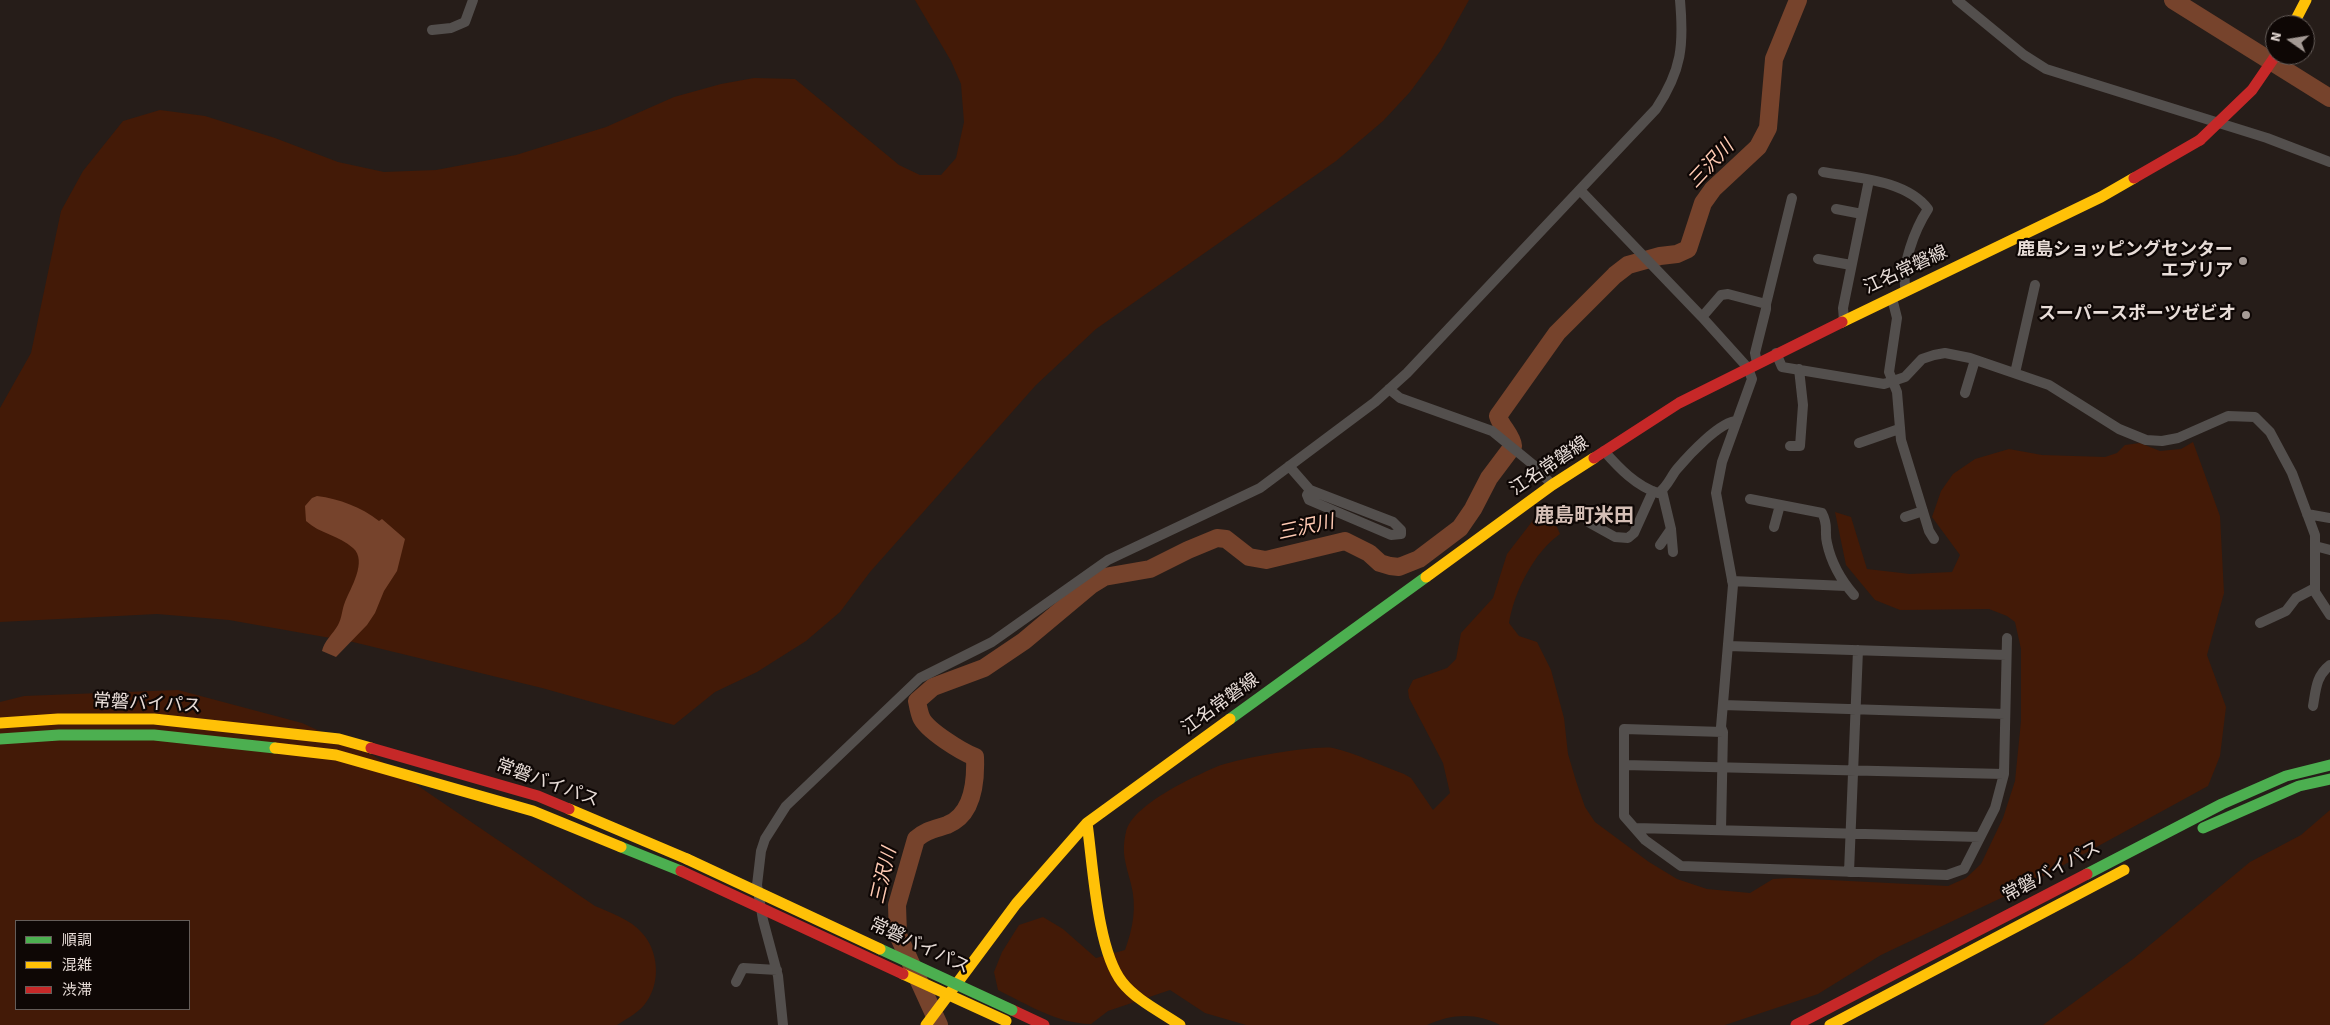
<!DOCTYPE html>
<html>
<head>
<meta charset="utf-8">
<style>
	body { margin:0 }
	#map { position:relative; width:2330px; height:1025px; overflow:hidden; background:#261d19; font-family:"Source Sans 3","Noto Sans JP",sans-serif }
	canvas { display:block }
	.legend { position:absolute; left:15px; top:920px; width:175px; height:90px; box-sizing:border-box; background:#0e0705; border:1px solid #655d59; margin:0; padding:6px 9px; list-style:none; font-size:15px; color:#e8ddd8 }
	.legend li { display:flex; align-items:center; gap:10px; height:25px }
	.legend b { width:25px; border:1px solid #655d59 }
	.north { position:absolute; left:2265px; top:15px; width:50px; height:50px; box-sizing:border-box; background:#0e0705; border:1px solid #655d59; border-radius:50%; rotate:283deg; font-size:14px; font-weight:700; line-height:20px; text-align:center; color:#e8ddd8 }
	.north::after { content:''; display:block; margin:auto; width:18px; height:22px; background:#a49a95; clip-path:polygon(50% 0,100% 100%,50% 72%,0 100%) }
</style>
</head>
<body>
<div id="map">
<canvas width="2330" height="1025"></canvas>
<ul class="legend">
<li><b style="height:6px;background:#4caf50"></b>順調</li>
<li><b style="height:6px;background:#ffc107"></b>混雑</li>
<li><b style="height:6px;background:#c62828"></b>渋滞</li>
</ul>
<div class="north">N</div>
</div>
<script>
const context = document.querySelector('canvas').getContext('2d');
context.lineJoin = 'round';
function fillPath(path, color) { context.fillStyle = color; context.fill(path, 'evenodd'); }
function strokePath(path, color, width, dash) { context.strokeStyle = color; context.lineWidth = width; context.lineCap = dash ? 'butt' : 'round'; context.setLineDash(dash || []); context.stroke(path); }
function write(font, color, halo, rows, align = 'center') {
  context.font = font + ' "Source Sans 3","Noto Sans JP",sans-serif'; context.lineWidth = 4.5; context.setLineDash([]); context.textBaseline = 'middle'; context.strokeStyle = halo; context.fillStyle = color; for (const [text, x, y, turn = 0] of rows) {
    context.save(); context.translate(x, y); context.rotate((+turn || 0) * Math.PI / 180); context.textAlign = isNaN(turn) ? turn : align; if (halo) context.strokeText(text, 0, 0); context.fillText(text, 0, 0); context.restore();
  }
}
fillPath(new Path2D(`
	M915 0H1469L1441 50 1410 92 1383 121 1336 161 1096 329 1036 385 870 572 840 612 806 641 757 672 715 692 674 725 542 688 353 642 229 620 157 614 0 622V408L31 353 61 211 83 171 123 121 160 110 205 116 275 138 338 162 384 172 436 170 516 155 606 127 674 97 721 84 754 78 795 79 899 165 920 175H941L956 158 964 122 961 84 951 61Z
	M2193 442 2220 516 2224 593 2207 655 2226 707 2220 756 2208 786 2018 890 1881 955 1818 994 1725 1025H1500C1476 1012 1451 1014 1427 1025H1246L1205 1013 1170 990 1108 1011 1091 1024C1059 1024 1026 1004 998 990L994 972 1002 952 1019 925 1043 917 1063 929 1096 958 1125 950C1133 928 1137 907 1131 884 1126 864 1121 853 1126 832 1132 805 1193 777 1216 767 1235 759 1314 745 1333 748 1355 753 1382 766 1404 774L1411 778 1433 810 1450 793 1443 763 1409 698 1408 690 1413 680 1447 668 1456 659 1461 633 1493 598 1507 554 1544 506 1551 513 1560 534C1534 552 1514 592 1509 623L1519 636 1537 642 1551 670 1564 718 1568 754 1576 781 1585 807 1595 822 1649 862 1677 879 1707 889 1750 893 1773 879 1790 878 1948 886 1966 878 1981 864 2003 818 2015 781 2021 721V649L2015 622 2007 616 1989 609 1900 610 1875 600 1846 565 1835 512 1851 517 1867 569 1910 574 1952 572 1960 555 1932 517 1941 491 1953 474 1975 459 2009 449 2042 455 2105 457 2117 453 2125 445 2140 443 2160 451 2170 450 2181 449Z
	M178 690 302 723 374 756 595 906C611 913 630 919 642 933 658 950 661 981 647 1001 640 1012 628 1018 617 1025H0V702L24 696ZM16 921H189V1009H16Z
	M2330 810V1025H2043L2133 959 2250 862 2301 835Z`), '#431a07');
fillPath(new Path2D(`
	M317 496C340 499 361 507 379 521L382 519 405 539 397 571 384 591 375 613 367 625 336 657 322 651C324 641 333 634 338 625 342 618 342 609 345 602 350 589 368 561 353 548 339 535 320 534 306 521L305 506 312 498Z`), '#76432c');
strokePath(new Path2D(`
	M2173 0 2330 98
	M939 1025 898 935 897 905 916 839C926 830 935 829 947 825 973 815 976 782 975 757 962 752 926 730 921 717 919 712 918 706 917 701L933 687 984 668 1024 641 1091 585 1104 577 1150 569 1188 550 1217 538 1226 539 1249 557 1266 560 1345 541 1369 553 1380 563 1390 566 1399 567 1419 559 1460 528 1473 509 1489 478 1513 446C1512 435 1501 427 1498 416L1557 333 1615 275 1628 265 1660 256 1677 254 1688 249 1703 203 1713 189 1758 147 1768 128 1774 59 1798 0`), '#76432c', 18);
strokePath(new Path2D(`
	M1957 0 2024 55 2046 69 2267 138 2330 162
	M432 30 451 28 465 22 473 0
	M1823 172C1857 178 1906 180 1928 209 1915 229 1900 267 1906 291
	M1580 190 1702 317 1748 368 1752 379 1722 462 1716 493 1733 585 1721 727 1723 732 1721 830
	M1836 209 1862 214
	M1818 259 1851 265
	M1892 298 1897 318 1889 372 1897 392 1901 440 1929 531 1934 539
	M1702 317 1721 295 1728 294 1766 304 1792 198
	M1844 320 1843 308 1869 180
	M1776 353 1782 367 1884 384 1905 377 1922 359 1934 355 1945 353 1970 358 2049 385 2119 429 2146 440 2162 441 2178 438 2228 416 2255 417 2270 432 2292 473 2315 535V592L2330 615
	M1757 363 1755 353 1766 309V304
	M2015 373 2035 285
	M1389 389 1400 398 1492 431 1536 467 1552 485
	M1965 393 1975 360
	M1859 443 1899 429
	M1790 446H1800L1803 405 1799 369
	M1604 451C1619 468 1636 486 1658 493 1667 488 1671 476 1677 469 1688 456 1720 421 1737 421
	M1289 466 1310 490 1393 522 1401 530V534L1391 535 1309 500 1307 495 1310 490
	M1662 491 1671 529 1673 552
	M1750 499 1822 513C1829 526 1824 531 1827 543 1831 562 1841 580 1854 595
	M2307 514 2330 518
	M1905 517 1923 511
	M1588 522 1615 537 1628 538 1634 533 1653 491
	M1774 527 1780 505
	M1660 545 1671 529
	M2315 546 2330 550
	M1732 581 1846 586
	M2260 623 2286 611 2296 598 2315 588
	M1728 646 2006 655
	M1723 705 2005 714
	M2313 706C2316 689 2316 676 2330 665
	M1723 732 1624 729V816L1645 840 1681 866 1947 875 1964 869 1995 808 2004 774 2007 638
	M1624 765 2004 774
	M1635 828 1980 837
	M1849 872 1858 650
	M736 982 743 968 777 970
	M783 1025 778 976 763 920 757 885 761 851 765 839 786 806 920 678 992 642 1108 560 1260 488 1375 402 1407 373 1656 109C1682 70 1684 45 1680 0`), '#534f4d', 10);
strokePath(new Path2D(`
	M1230 719 1426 577
	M0 739 59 735H154L275 748
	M2203 828 2299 786 2330 779
	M621 847 681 871
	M2087 874 2222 804 2286 776 2330 765`), '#4caf50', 11);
strokePath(new Path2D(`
	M2293 25 2306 0
	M1842 322 2101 197 2134 178
	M1426 577 1552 485 1594 458
	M0 723 58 719H154L339 739 371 748
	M275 748 336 755 533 811 621 847
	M569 809 687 859
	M1087 823C1093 865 1097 950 1122 982 1136 1000 1161 1012 1180 1025
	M926 1025 1016 904 1087 823 1230 719
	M1830 1025 2124 870`), '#ffc107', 11);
strokePath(new Path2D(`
	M2134 178 2200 140
	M1594 458 1679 403 1842 322
	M371 748 538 796 569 809
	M1012 1010 1044 1025
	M1796 1025 2087 874`), '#c62828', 11);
strokePath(new Path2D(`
	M880 949 1012 1010`), '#4caf50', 11);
strokePath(new Path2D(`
	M687 859 880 949
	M903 974 1006 1021`), '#ffc107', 11);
strokePath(new Path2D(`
	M2200 140 2252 90 2276 55
	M681 871 903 974`), '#c62828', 11);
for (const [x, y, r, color] of [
	[2243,261,5,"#a49a95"],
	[2246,315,5,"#a49a95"]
]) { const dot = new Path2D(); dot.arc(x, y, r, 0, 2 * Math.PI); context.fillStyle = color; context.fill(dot); strokePath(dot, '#0e0705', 2); }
write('bold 18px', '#e8ddd8', '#0e0705', [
	["鹿島ショッピングセンター",2233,251],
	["エブリア",2233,272],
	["スーパースポーツゼビオ",2236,315]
], 'right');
write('18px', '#e8ddd8', '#0e0705', [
	["江名常磐線",1906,271,-25],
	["江名常磐線",1550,467,-34],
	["常磐バイパス",147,705,3],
	["江名常磐線",1221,705,-36],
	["常磐バイパス",547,784,20],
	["常磐バイパス",2052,873,-28],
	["常磐バイパス",919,947,25]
]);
write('italic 19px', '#ffcab3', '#0e0705', [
	["三沢川",1712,165,-47],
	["三沢川",1306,529,-12],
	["三沢川",885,876,-77]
]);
write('bold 20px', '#d5bfb6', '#0e0705', [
	["鹿島町米田",1584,518]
]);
</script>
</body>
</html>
